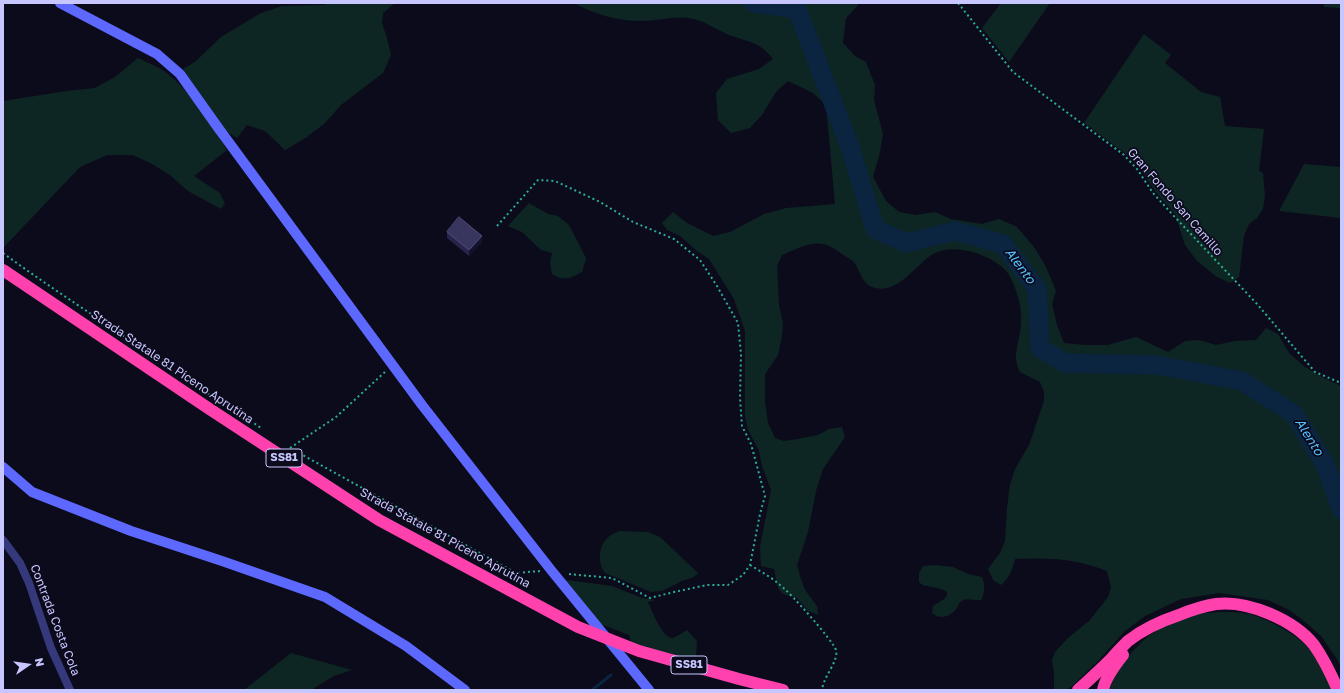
<!DOCTYPE html>
<html>
<head>
<meta charset="utf-8">
<style>
	body { margin:0 }
	#map { position:relative; width:1344px; height:693px; overflow:hidden; background:#0c0b1c; font-family:"Golos Text",sans-serif }
	canvas { display:block }
	.frame { position:absolute; inset:0; border:4px solid #c7c6ff; pointer-events:none }
	.north { position:absolute; left:8px; top:645px; width:40px; height:40px; -webkit-text-stroke:3px #0c0b1c; paint-order:stroke; rotate:77deg; font-size:11px; font-weight:700; line-height:16px; text-align:center; color:#c7c6ff }
	.north::after { content:''; display:block; margin:auto; width:14px; height:18px; background:#c7c6ff; clip-path:polygon(50% 0,100% 100%,50% 72%,0 100%) }
</style>
</head>
<body>
<div id="map">
<canvas width="1344" height="693"></canvas>
<div class="frame"></div>
<div class="north">N</div>
</div>
<script>
const context = document.querySelector('canvas').getContext('2d');
context.lineJoin = 'round';
function fillPath(path, color) { context.fillStyle = color; context.fill(path, 'evenodd'); }
function strokePath(path, color, width, dash) { context.strokeStyle = color; context.lineWidth = width; context.lineCap = dash ? 'butt' : 'round'; context.setLineDash(dash || []); context.stroke(path); }
function write(font, color, halo, rows, align = 'center') {
  context.font = font + ' "Golos Text",sans-serif'; context.lineWidth = 3.5; context.setLineDash([]); context.textBaseline = 'middle'; context.strokeStyle = halo; context.fillStyle = color; for (const [text, x, y, turn = 0] of rows) {
    context.save(); context.translate(x, y); context.rotate((+turn || 0) * Math.PI / 180); context.textAlign = isNaN(turn) ? turn : align; if (halo) context.strokeText(text, 0, 0); context.fillText(text, 0, 0); context.restore();
  }
}
fillPath(new Path2D(`
	M329 3H395L383 13 382 23 387 38 391 55 383 73 341 105 324 124 304 139 285 150 265 131 247 125 237 138 226 131 183 69 195 62 221 37 261 13 282 6 324 5Z
	M574 3H860L846 18 843 43 855 56 866 62 875 85 874 100 883 134 880 152 873 177 886 201 899 212 916 215 935 212 951 219 982 224 999 219 1017 227 1034 247 1046 267 1056 291 1052 304 1057 325 1064 343 1085 345H1108L1136 337 1168 352 1185 341 1199 340 1216 345 1235 341 1256 340 1266 328 1278 334 1289 353 1305 367 1324 378 1341 386V667L1337 659 1321 636 1304 621 1289 610 1268 600 1219 593 1181 599 1145 616 1124 632 1098 661 1072 686 1066 690H1054V673L1052 660 1055 652 1068 638 1090 620 1108 597 1111 587 1107 571C1073 558 1051 558 1015 559 1012 570 1010 577 1001 585L993 580 988 569 1000 553 1005 541 1007 508 1010 485 1015 469 1029 445 1044 401V392L1040 382 1020 372C1018 367 1015 360 1016 355 1017 343 1021 333 1021 322 1022 308 1018 295 1013 283 1008 270 1001 265 988 258 973 250 949 245 933 254 914 266 897 296 872 287 863 284 860 272 856 265 853 260 846 257 842 254 837 250 829 245 823 244 810 241 794 250 782 255L777 266 779 305 783 323 782 336 778 355 765 374V402L768 423 775 438 784 441 798 439 818 435 829 429 842 427 845 437 823 469 816 491 808 532 797 565 801 579 805 590 817 606 818 615 808 611 797 598 783 594 778 588 774 569 761 566 760 547 771 490 762 466 759 451 748 430 745 416V331L734 299 709 259 697 251 680 236 667 230 662 223 673 212 687 223 713 236 730 232 764 214 786 208 835 204 826 105 813 93 788 81 776 92 762 115 750 128 731 133 718 120 716 93 727 79 759 69 773 59C761 43 750 42 732 36 717 31 705 20 689 18 673 16 657 21 641 21 617 21 594 14 574 3Z
	M1001 3H1050L1009 62 982 28Z
	M1324 3H1341V8L1324 7Z
	M1144 34 1171 55 1165 63 1201 92 1220 97 1225 126 1264 129 1259 171 1263 173 1265 195 1263 209 1257 218 1249 224 1244 236 1239 277 1230 283 1217 277 1197 261 1185 245 1175 214 1155 191 1142 171 1126 154 1084 123Z
	M138 58C148 63 160 67 168 74 192 93 211 125 227 150L194 176 220 193 225 203 221 209 188 191 170 175 152 164 133 155H107L80 167 3 248V101L67 91 95 88 115 77Z
	M1304 164 1341 167V218L1279 211Z
	M529 203 548 214 558 216 569 225 586 258 582 272C570 278 564 282 552 274L550 263 552 253 541 250 522 232 508 226Z
	M620 531 648 532 660 537 698 573 694 577 682 581 662 591 651 592 605 573C597 562 598 544 611 535 613 533 617 532 620 531Z
	M934 565 953 567 968 574 982 577C985 583 985 593 981 600 975 601 967 597 962 601 959 602 958 606 957 608 950 617 940 620 932 613L933 606C936 603 943 601 946 597 952 588 932 588 927 586 924 586 921 584 919 582V573L923 566Z
	M559 579 612 586 642 598 655 600 648 602C652 610 662 639 673 638 677 637 683 632 687 630L697 641 696 656 689 661 632 644 629 635 593 621Z
	M1221 612C1230 612 1240 612 1249 614 1268 619 1299 635 1312 652 1320 663 1327 677 1332 690H1109C1120 659 1148 631 1178 619 1192 613 1206 613 1221 612Z
	M291 653 352 670 334 676 311 690H244Z`), '#0e2623');
strokePath(new Path2D(`
	M592 690 611 675`), '#0b2440', 3);
strokePath(new Path2D(`
	M754 3 797 9 850 147 875 229 906 243 955 231 1003 244 1037 289 1040 348 1065 363 1157 365 1242 381 1294 414 1325 464 1341 509`), '#0b2440', 19);
strokePath(new Path2D(`
	M958 3 1013 72 1124 155 1137 169 1153 193 1172 214 1257 304 1315 372 1341 383
	M497 226 538 180 555 181 600 202 633 222 674 239 700 260 717 286 738 323 741 354 740 398 742 426 751 444 765 496 760 514 750 565 743 575 728 585H707L674 592 650 598 612 578 568 574
	M3 253C53 290 105 322 155 358
	M208 394 229 406 261 428
	M290 448 336 417 386 371
	M299 453 516 573 540 571
	M750 565C760 571 771 577 780 585 790 592 833 641 836 650 839 661 823 677 822 690`), '#2aae9a', 2, [2, 3]);
strokePath(new Path2D(`
	M3 540 20 563 29 583 51 648 70 690`), '#35397c', 8);
strokePath(new Path2D(`
	M60 3 157 54 180 74 219 129 422 405 551 570 649 690
	M3 467 32 492 131 531 222 561 325 597 406 646 465 690`), '#5d68ff', 10);
strokePath(new Path2D(`
	M3 270 208 408 379 520 578 627 639 651 739 679 783 690
	M1078 690C1089 680 1100 670 1111 659 1116 653 1122 647 1128 641 1142 630 1161 621 1179 615 1191 610 1204 606 1216 604 1248 600 1294 620 1314 645 1324 659 1331 674 1338 690
	M1103 690C1105 678 1115 665 1123 655`), '#ff41ae', 12);
fillPath(new Path2D(`
	M447 232 482 242 469 256 447 238Z`), '#27234b');
fillPath(new Path2D(`
	M482 236V242L469 256V250Z`), '#151230');
const building = new Path2D(`
	M459 217 482 236 469 250 447 232Z`);
fillPath(building, '#38355e');
strokePath(building, '#4f4c77', 1);
for (const [x, y, w] of [
	[284,458,36],
	[689,665,36]
]) { const box = new Path2D(); box.roundRect(x - w / 2, y - 9, w, 18, 3); context.fillStyle = '#0c0b1c'; context.fill(box); strokePath(box, '#c7c6ff', 1); }
write('bold 11px', '#c7c6ff', null, [
	["SS81",284,458],
	["SS81",689,665]
]);
write('12px', '#c7c6ff', '#0c0b1c', [
	["Gran Fondo San Camillo",1175,202,49],
	["Strada Statale 81 Piceno Aprutina",172,367,34],
	["Strada Statale 81 Piceno Aprutina",445,538,29],
	["Contrada Costa Cola",55,620,69]
]);
write('italic 13px', '#54c0ff', '#0c0b1c', [
	["Alento",1020,266,53],
	["Alento",1309,437,58]
]);
</script>
</body>
</html>
